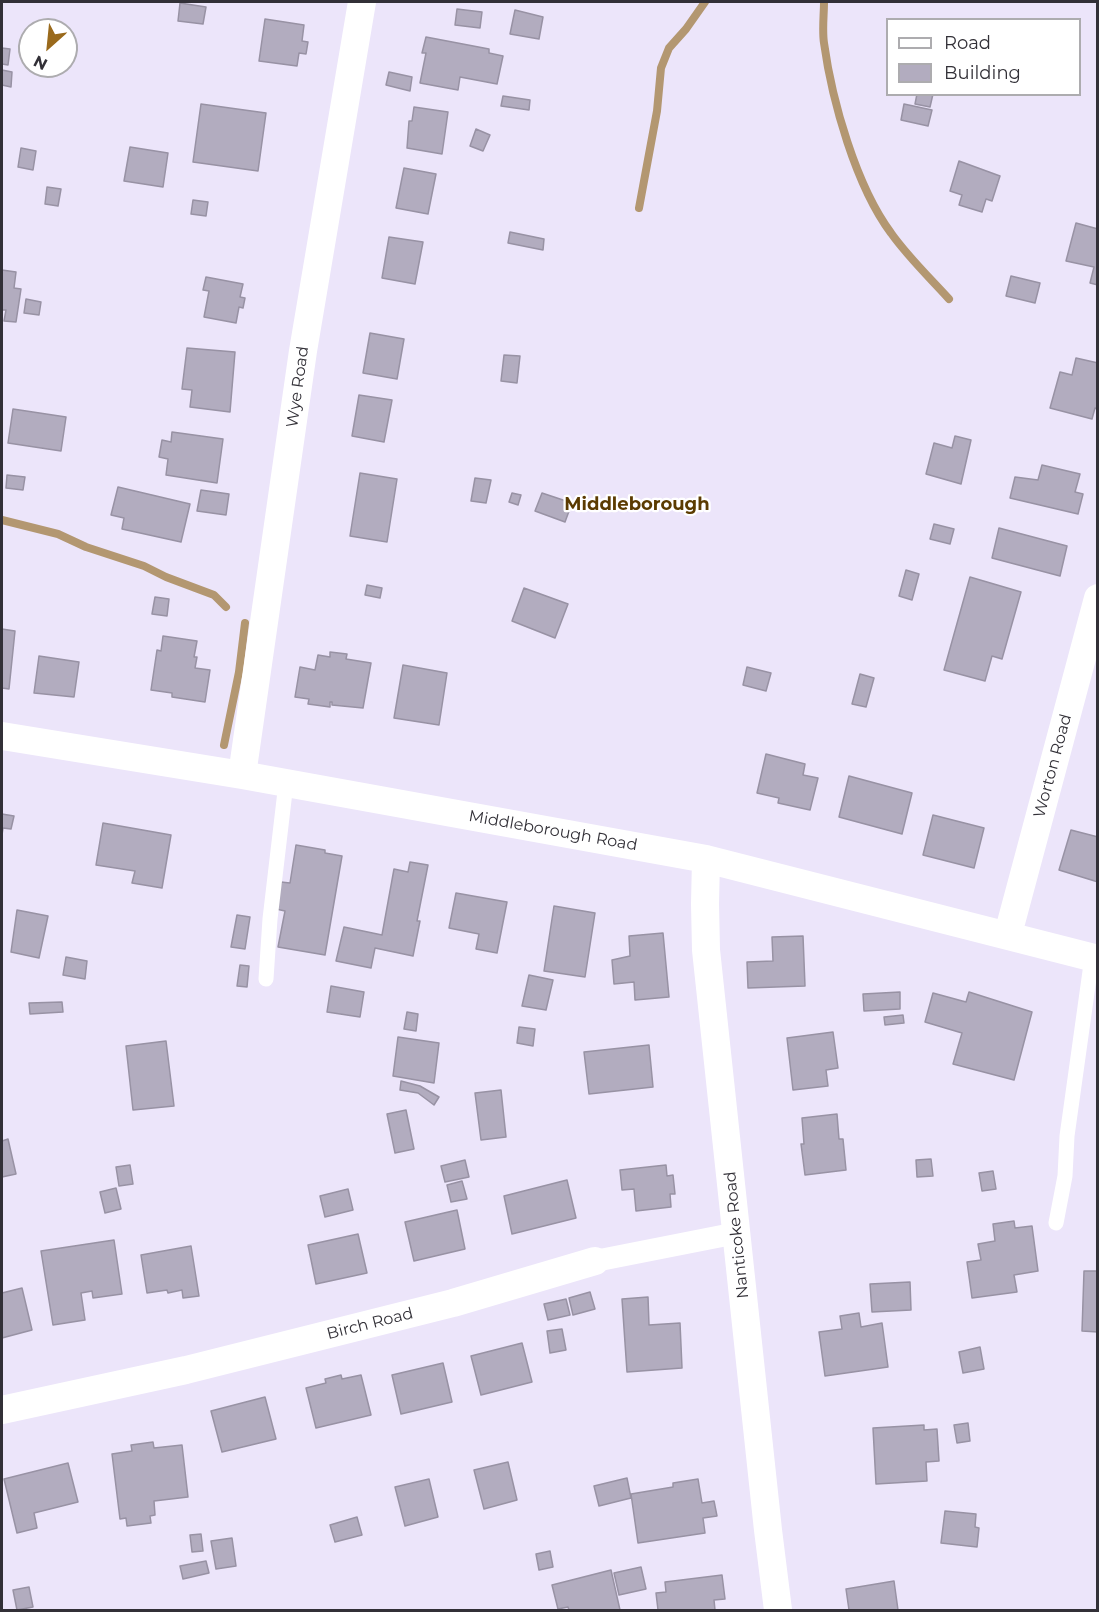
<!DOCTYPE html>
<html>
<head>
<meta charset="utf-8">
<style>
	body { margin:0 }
	#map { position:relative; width:1099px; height:1612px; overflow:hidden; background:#ece5fa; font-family:Montserrat,sans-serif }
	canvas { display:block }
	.frame { position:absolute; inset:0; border:3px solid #323037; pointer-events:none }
	.legend { position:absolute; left:886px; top:18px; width:195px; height:78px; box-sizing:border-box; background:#fff; border:2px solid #adacaf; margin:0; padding:8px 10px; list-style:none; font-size:18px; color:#323037 }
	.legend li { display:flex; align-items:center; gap:12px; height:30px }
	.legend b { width:30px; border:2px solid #adacaf }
	.north { position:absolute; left:18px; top:18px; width:60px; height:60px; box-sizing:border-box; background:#fff; border:2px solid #adacaf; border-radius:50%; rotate:207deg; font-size:16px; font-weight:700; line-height:24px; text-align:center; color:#323037 }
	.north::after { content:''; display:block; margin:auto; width:21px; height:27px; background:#9a6a1c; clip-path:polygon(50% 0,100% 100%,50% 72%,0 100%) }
</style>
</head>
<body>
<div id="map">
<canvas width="1099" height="1612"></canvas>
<div class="frame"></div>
<ul class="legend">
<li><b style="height:8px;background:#fff"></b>Road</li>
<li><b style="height:16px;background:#b2acbf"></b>Building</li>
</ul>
<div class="north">N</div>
</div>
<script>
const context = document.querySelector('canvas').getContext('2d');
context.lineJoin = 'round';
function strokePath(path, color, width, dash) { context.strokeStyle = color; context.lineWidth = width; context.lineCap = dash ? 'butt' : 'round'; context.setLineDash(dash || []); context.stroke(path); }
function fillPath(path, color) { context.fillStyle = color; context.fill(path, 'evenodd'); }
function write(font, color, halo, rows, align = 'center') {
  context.font = font + ' Montserrat,sans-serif'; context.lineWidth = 4.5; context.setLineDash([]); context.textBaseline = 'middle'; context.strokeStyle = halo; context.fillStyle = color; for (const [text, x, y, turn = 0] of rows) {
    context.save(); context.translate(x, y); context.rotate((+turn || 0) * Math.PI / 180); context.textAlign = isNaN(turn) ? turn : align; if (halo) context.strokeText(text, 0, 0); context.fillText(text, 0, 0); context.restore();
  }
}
strokePath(new Path2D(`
	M824 2C824 15 822 30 824 43 832 101 856 186 891 233 908 257 930 278 949 299
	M639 208 657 111 661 68 669 48 686 29 705 2
	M2 520 58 534 86 547 144 566 166 577 214 595 226 607
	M224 745 239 672 245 623`), '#b39771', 8);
const building = new Path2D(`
	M180 3 206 7 203 24 178 21Z
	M457 9 482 12 480 28 455 25Z
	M515 10 543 17 539 39 510 34Z
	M265 19 304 25 302 41 308 42 306 54 299 53 297 66 259 61Z
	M426 37 489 49V53L503 56 497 84 460 77 458 90 420 83 426 53H422Z
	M2 48 10 49 8 65 2 64Z
	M2 70 12 72 11 87 2 85Z
	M389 72 412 77 410 91 386 85Z
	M917 94H933L930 107 915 104Z
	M503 96 530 100 529 110 501 106Z
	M201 104 266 113 258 171 193 162Z
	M904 104 932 110 928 126 901 120Z
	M414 107 448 112 442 154 407 148 409 121H412Z
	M476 129 490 135 483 151 470 146Z
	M130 147 168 153 163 187 124 181Z
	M21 148 36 151 33 170 18 167Z
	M959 161 1000 176 992 201 986 199 982 212 959 205 962 195 950 191Z
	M404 168 436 174 428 214 396 208Z
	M47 187 61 189 58 206 45 204Z
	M193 200 208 202 206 216 191 214Z
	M1076 223 1098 229V285L1090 283 1094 267 1066 261Z
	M510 232 544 239 543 250 508 243Z
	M389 237 423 242 415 284 382 278Z
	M2 270 16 272 14 288 21 289 16 322 4 321 6 310H2Z
	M1011 276 1040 283 1035 303 1006 296Z
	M206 277 243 284 240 297 245 298 243 308 239 307 236 323 204 317 209 291 203 290Z
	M26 299 41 302 39 315 24 313Z
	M370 333 404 339 397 379 363 373Z
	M187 348 235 352 230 412 190 407 192 390 182 389Z
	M504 355 520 356 517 383 501 381Z
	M1076 358 1098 363V409L1095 408 1092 419 1050 408 1060 372 1072 375Z
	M359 395 392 400 384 442 352 436Z
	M13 409 66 417 61 451 8 443Z
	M172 432 223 439 217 483 166 475 168 459 159 457 162 440 171 442Z
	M955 436 971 440 961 484 926 474 934 443 952 448Z
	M1042 465 1080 474 1075 492 1083 494 1078 514 1010 498 1015 477 1038 480Z
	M360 473 397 479 387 542 350 536Z
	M7 475 25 477 23 490 6 488Z
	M475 478 491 480 486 503 471 501Z
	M118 487 190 504 181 542 122 529 124 518 111 515Z
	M201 490 229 494 226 515 197 511Z
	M512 493 521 495 518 505 509 502Z
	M542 493 572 503 565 522 535 511Z
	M934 524 954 529 950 544 930 539Z
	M999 528 1067 546 1060 576 992 558Z
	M906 570 919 574 912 600 899 596Z
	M970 577 1021 592 1002 659 992 656 985 681 944 670Z
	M367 585 382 588 380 598 365 595Z
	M524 588 568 604 555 638 512 621Z
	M155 597 169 599 167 616 152 614Z
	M2 629 15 631 9 689 2 688Z
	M163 636 197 641 194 657H197L195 668 210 670 205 702 172 697V693L151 690 157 650 161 651Z
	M330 652 347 654 346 659 371 663 363 708 332 705V702H330V707L308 704 309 699 295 697 300 667 315 670 318 655 330 657Z
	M39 656 79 662 74 697 34 693Z
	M403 665 447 673 439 725 394 718Z
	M747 667 771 673 766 691 743 685Z
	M860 674 874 678 866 707 852 704Z
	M766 754 805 764 803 775 818 778 810 810 778 803 779 798 757 793Z
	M849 776 912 793 902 834 839 817Z
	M2 814 14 816 11 829 3 828 2 835Z
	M933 815 984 828 974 868 923 855Z
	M103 823 171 835 162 888 132 883 135 871 96 865Z
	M1071 830 1098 837V882L1059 870Z
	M296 845 325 850V853L342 856 325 955 278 947 285 911 276 909 281 882 290 883Z
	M410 862 428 865 417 921H420L413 956 375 948 371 968 336 961 344 927 382 935 394 869 408 872Z
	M456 893 507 902 497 953 476 949 479 934 449 928Z
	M554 906 595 913 585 977 544 971Z
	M17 910 48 916 39 958 11 952Z
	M237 915 250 917 245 949 231 947Z
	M663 933 669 997 635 1000 634 982 614 984 612 960 630 956 629 936Z
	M803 936 805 986 748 988 747 962 773 961 772 937Z
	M66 957 87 961 85 979 63 975Z
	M240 965 249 966 247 987 237 986Z
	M529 975 553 980 546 1010 522 1006Z
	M331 986 364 992 360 1017 327 1012Z
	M900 992V1009L864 1011 863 994Z
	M969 992 1032 1012 1014 1080 953 1064 962 1033 925 1022 933 993 966 1002Z
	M62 1002 63 1012 30 1014 29 1003Z
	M407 1012 418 1014 416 1031 404 1029Z
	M903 1015 904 1023 885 1025 884 1017Z
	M519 1027 535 1029 533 1046 517 1043Z
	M833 1032 838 1068 826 1070 828 1086 793 1090 787 1038Z
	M398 1037 439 1043 434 1083 393 1076Z
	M166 1041 174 1106 133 1110 126 1046Z
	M649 1045 653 1087 589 1094 584 1052Z
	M401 1081 420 1086 439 1097 434 1105 418 1093 400 1090Z
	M501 1090 506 1137 481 1140 475 1093Z
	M406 1110 414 1149 395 1153 387 1114Z
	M837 1114 839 1139H843L846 1170 805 1175 801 1144H804L802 1118Z
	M8 1139 16 1174 2 1177V1141Z
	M931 1159 933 1176 917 1177 916 1160Z
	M465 1160 469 1177 445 1182 441 1166Z
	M130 1165 133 1184 119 1186 116 1167Z
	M666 1165 667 1176 673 1175 675 1194H670L671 1207 636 1211 634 1189 622 1190 620 1170Z
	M993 1171 996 1189 982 1191 979 1173Z
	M567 1180 576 1218 512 1234 504 1196Z
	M462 1181 467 1199 451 1202 447 1185Z
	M116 1188 121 1209 105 1213 100 1192Z
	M348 1189 353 1210 325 1217 320 1196Z
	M457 1210 465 1249 414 1261 405 1222Z
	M1014 1221 1015 1228 1032 1226 1038 1271 1014 1275 1017 1292 972 1298 967 1262 981 1260 978 1244 995 1241 993 1224Z
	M358 1234 367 1273 316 1284 308 1245Z
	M114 1240 122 1294 93 1298 92 1291 81 1293 85 1320 53 1325 41 1251Z
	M191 1246 199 1296 183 1298 182 1290 168 1293 167 1290 147 1293 141 1255Z
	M1084 1271H1098V1332L1082 1331Z
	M910 1282 911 1310 872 1312 870 1284Z
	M22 1288 32 1330 2 1338V1293Z
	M590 1292 595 1309 573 1315 569 1298Z
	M648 1297 649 1325 680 1323 682 1368 627 1372 622 1299Z
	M566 1299 570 1315 548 1320 544 1304Z
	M859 1313 861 1327 882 1323 888 1367 825 1376 819 1332 842 1329 840 1316Z
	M562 1329 566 1350 550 1353 547 1331Z
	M522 1343 532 1382 481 1395 471 1356Z
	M980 1347 984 1369 963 1373 959 1352Z
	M443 1363 452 1402 401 1414 392 1375Z
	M341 1375 342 1379 361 1375 371 1415 316 1428 306 1388 326 1383 325 1379Z
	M265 1397 276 1439 222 1452 211 1411Z
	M968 1423 970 1441 957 1443 954 1425Z
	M924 1425V1430L937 1429 939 1461 926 1462 927 1481 876 1484 873 1428Z
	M153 1442 154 1448 182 1445 188 1497 154 1501 155 1515 150 1516 151 1523 127 1526 126 1518 120 1519 112 1454 132 1451 131 1445Z
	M508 1462 517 1500 484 1509 474 1470Z
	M68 1463 78 1502 34 1513 37 1528 17 1533 4 1479Z
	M627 1478 631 1498 599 1506 594 1486Z
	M429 1479 438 1517 405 1526 395 1487Z
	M698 1479 702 1503 714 1501 717 1516 703 1518 705 1533 638 1543 631 1494 673 1487V1483Z
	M945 1511 976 1514 975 1527 979 1528 977 1547 941 1543Z
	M357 1517 362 1535 335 1542 330 1525Z
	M201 1534 203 1551 192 1552 190 1535Z
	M232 1538 236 1566 216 1569 211 1541Z
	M550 1551 553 1567 539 1570 536 1554Z
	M206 1561 209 1573 183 1579 180 1566Z
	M641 1567 646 1589 619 1595 614 1573Z
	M611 1570 620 1610H569L568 1607 558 1609 552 1585Z
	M722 1575 725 1599 714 1600 715 1610H658L656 1593 666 1592 665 1582Z
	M894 1581 898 1610H849L846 1589Z
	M29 1587 33 1607 17 1610 13 1590Z`);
fillPath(building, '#b2acbf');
strokePath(building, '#9892a4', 1.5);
strokePath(new Path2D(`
	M266 979 270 919 286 783
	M1056 1223 1065 1176 1067 1136 1092 957`), '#fff', 15);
strokePath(new Path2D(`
	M595 1261 737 1233`), '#fff', 22);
strokePath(new Path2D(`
	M2 736 242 775 706 859 1098 959
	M242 775 303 351 362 2
	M706 859 705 904 706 950 768 1530 778 1610
	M1008 934 1098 598
	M2 1410 186 1370 453 1303 595 1261`), '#fff', 28);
write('16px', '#323037', '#fff', [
	["Wye Road",298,387,-82],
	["Worton Road",1053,766,-75],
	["Middleborough Road",553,831,10],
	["Nanticoke Road",737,1235,-96],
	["Birch Road",370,1324,-14]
]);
write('bold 18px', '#5b3b01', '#fff', [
	["Middleborough",637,505]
]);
</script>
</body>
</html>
